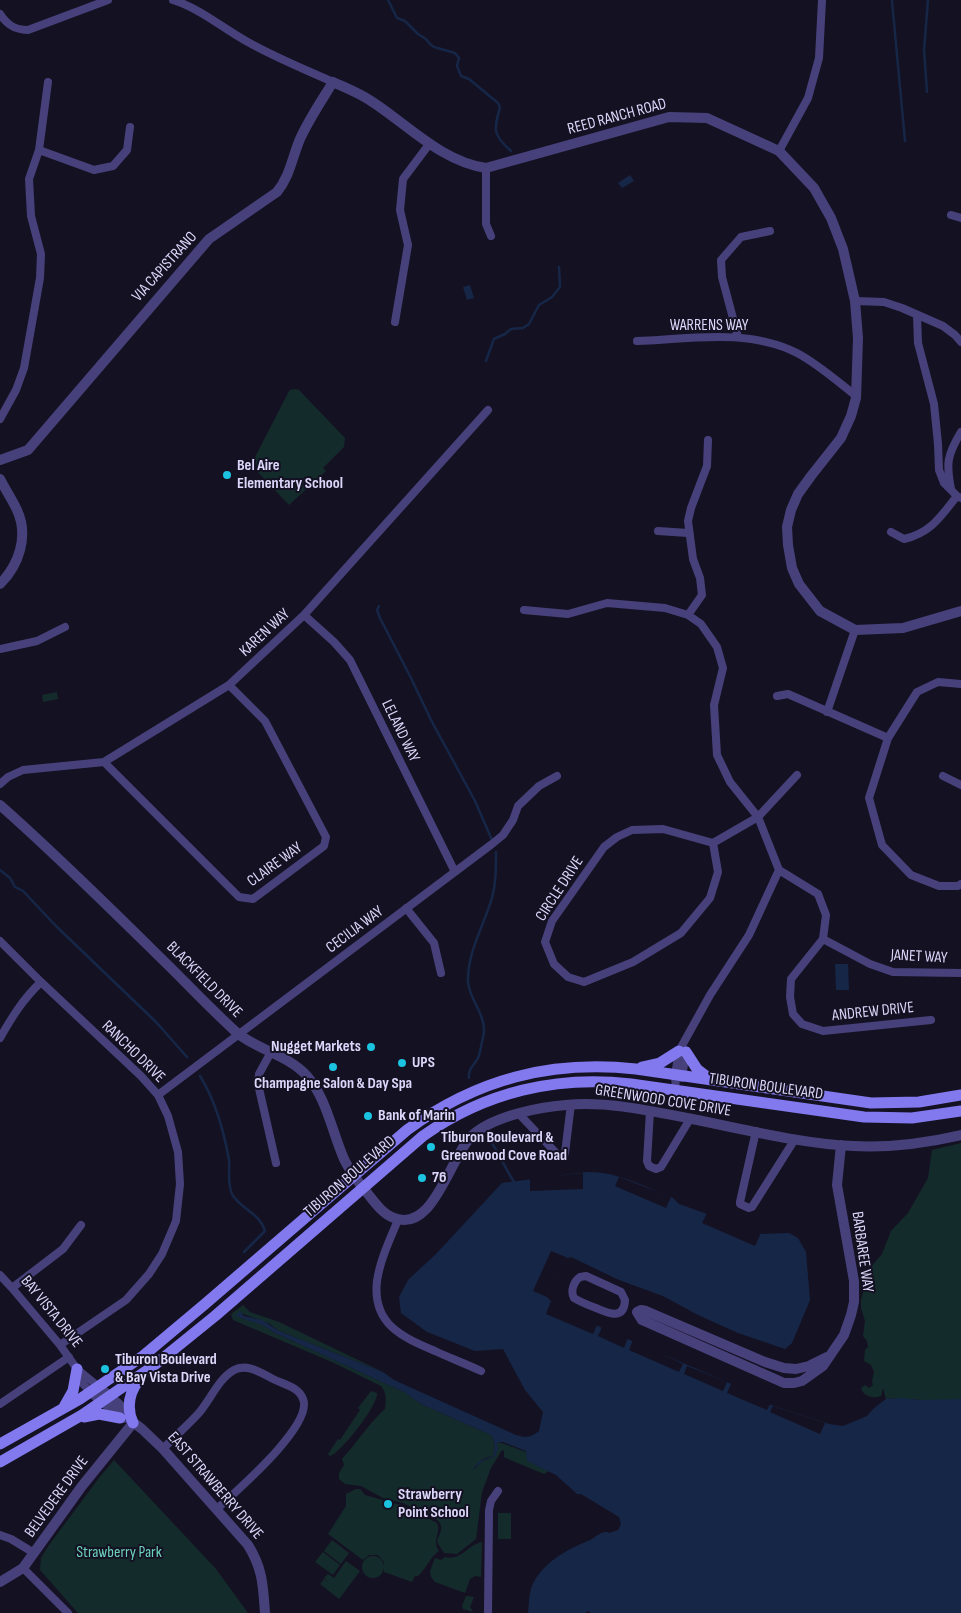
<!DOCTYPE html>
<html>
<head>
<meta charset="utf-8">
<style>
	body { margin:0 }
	canvas { display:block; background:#141122 }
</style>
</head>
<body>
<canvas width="961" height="1613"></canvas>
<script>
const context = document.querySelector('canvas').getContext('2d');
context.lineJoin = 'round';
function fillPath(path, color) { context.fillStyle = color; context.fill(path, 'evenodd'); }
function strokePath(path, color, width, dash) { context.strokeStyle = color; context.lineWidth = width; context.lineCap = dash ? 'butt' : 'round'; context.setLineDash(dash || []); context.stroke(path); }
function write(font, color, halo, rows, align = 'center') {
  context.font = font + ' "Sofia Sans Condensed",sans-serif'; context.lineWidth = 4; context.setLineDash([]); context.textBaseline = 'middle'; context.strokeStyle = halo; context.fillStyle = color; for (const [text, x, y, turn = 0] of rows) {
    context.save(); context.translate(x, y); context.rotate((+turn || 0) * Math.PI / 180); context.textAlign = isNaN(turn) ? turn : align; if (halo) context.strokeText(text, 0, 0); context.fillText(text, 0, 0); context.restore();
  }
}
fillPath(new Path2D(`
	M295 389 299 390 345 438 344 447 323 468 326 471 289 505 251 465 288 393 290 390Z
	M57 692 58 699 43 702 42 695Z
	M961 1143V1399C937 1404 911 1397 886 1399L883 1388 881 1396C873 1399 863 1396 861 1388L865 1385 869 1388 873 1385 872 1381 874 1372 871 1365 864 1361 865 1350 868 1347 867 1341 863 1336 865 1321 861 1308V1300L868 1274 871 1267 882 1254 891 1231 908 1213 928 1178 932 1150Z
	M243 1305 250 1312 279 1322 383 1372 279 1331 270 1324 241 1313V1318C252 1322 264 1323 273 1332L404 1392 421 1404 491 1435C495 1440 496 1450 493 1456 483 1458 477 1461 473 1470L482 1461 495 1456 497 1444 499 1442 526 1452 528 1461 549 1471 544 1474 508 1459 504 1457V1451L502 1450 491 1468 482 1492 476 1539 457 1554 444 1553 437 1542C439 1533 446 1527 436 1519L403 1503 383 1498 361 1486 345 1484 339 1479V1473L344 1465 342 1459C357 1443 368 1424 385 1409 386 1401 387 1393 381 1386L332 1362 233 1320 231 1314Z
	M371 1391 377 1393C379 1404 341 1453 330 1456L328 1454 338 1439 340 1440 360 1410 358 1408Z
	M114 1460 216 1569 248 1613H78L40 1570 41 1558 49 1545 99 1478Z
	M356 1489H360L365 1495 404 1506 437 1523C442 1534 431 1539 439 1551 429 1558 427 1568 418 1576H415L412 1582 384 1572V1562L378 1555H369L363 1560 328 1534 346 1506V1494Z
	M498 1513H511V1539H498Z
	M332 1540 349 1553 341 1564 324 1551Z
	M482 1542 481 1577 475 1576 470 1579 465 1593 435 1582 431 1577 430 1571 435 1558 441 1560 445 1557C462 1561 467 1545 482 1542Z
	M323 1552 340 1565 333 1575 315 1562Z
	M362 1567a11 11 0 1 1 22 0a11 11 0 1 1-22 0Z
	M346 1561 360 1571 339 1599 320 1584 324 1579 330 1584 324 1578 328 1574 334 1578Z
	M466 1596 474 1597 470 1607 473 1612 463 1609 462 1606Z`), '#142b2b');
fillPath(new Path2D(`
	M630 175 634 181 622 188 618 183Z
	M470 285 474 298 467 300 463 287Z
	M835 964H848L849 990H836Z
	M587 1172C617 1171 645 1187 673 1198L679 1204 763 1234 789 1233 798 1238 806 1252 810 1300 792 1343 785 1349 738 1333 696 1314 663 1296 619 1280 571 1257 563 1260 546 1296 551 1301 600 1327 729 1383 771 1405 829 1424 843 1426 867 1416 873 1409 886 1399 900 1398 920 1400 961 1399V1613H591L588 1611 585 1613H528C529 1604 529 1594 532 1586 542 1563 566 1550 588 1541 595 1538 600 1531 608 1532L609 1533 618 1530 621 1524 619 1517 581 1494H577L556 1475 527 1461 526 1451 503 1442H499L497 1444 498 1449 495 1456 482 1461 472 1470 479 1461 493 1456C496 1450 495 1440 491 1435L421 1404 404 1392 273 1332C263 1322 249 1323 237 1316L234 1317 240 1311 244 1316 262 1320 279 1331 383 1372 394 1380 516 1435C526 1438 530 1438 539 1431L543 1412 525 1390 503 1349 475 1351 427 1332 401 1313 399 1297 408 1280 436 1254 502 1183Z`), '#162647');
fillPath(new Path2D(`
	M583 1173V1189L530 1191V1179Z
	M619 1177 671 1197 666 1208 615 1186Z
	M707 1213 761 1233 755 1246 702 1223Z
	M551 1251 568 1258 563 1260 546 1296 547 1297 533 1291Z
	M551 1301 597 1325 593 1334 546 1314Z
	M602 1327 628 1338 624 1348 598 1336Z
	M633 1340 683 1364 679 1372 629 1350Z
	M687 1366 727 1382 723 1391 684 1374Z
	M731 1384 770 1404 767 1410 727 1393Z
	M773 1406 825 1423 820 1434 770 1412Z`), '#141122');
strokePath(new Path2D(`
	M388 0 397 18 405 21 418 34 426 39 430 44 434 47 455 53 459 58 457 66 461 76 469 79 498 103 500 107C494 130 492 134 511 151
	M892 1 905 141
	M927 92 924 50 928 0
	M486 361 494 339 505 334 511 329 523 328 529 324 539 305 552 297 560 287 559 267
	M379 606 377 610 380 618 411 678 431 720 475 801 492 840
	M0 870 10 878 15 887 23 891 56 926 156 1022 187 1057
	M200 1076C215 1100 224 1132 229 1160 230 1172 227 1183 232 1194 240 1209 260 1213 265 1231L244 1252
	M469 1078C468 1068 474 1066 478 1058 480 1054 483 1037 484 1032 485 1013 469 999 468 982 467 953 484 925 492 898 496 883 496 868 496 852
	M490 1140C499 1153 505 1168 514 1182`), '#162647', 2.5);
strokePath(new Path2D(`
	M173 0C201 9 221 27 246 41 274 57 304 69 333 82
	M0 14C7 25 15 30 28 30L108 0
	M39 150 94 170 113 166 127 150 130 127
	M779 151 808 98 819 58 822 0
	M486 168V224L491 236
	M951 215 961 218
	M855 301 884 302 902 308 943 326 955 335 961 342
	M917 316 918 343 934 404 938 444 939 470 944 483 957 496 961 498
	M395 322 408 245 400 210 403 179 430 143
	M738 337 722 277 721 260 741 237 770 231
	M637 341C689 339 748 328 797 353 818 364 837 381 856 396
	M0 419 16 390 24 368 40 278 41 254 31 216 29 179 39 150 48 82
	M951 489C946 464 947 455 961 432
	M658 531 688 533
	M891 532 904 539C931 533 941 516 957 496
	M524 610 568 614 607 603 665 608 688 615 701 624 717 647 723 668 714 705 717 755 730 782 758 817 779 870 749 935 710 995 679 1051 675 1075 676 1091
	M304 615 334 642 350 660 455 872
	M688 615 702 595 700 578 693 559 688 521 691 508 707 466 708 440
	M0 649 37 641 65 627
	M961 684 938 682 917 692 888 738 869 798 882 845 911 875 939 886H958L961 884
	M777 696 788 694 888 738
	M827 712 855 630
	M104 762 239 897 253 899 324 846 326 837 265 721 229 685
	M943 776 961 785
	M0 784 8 777 23 770 104 762 229 685 304 615 488 410
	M663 829 713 843 718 872 710 898 681 933 633 962 584 982 568 977 554 964 545 942 552 921 604 847 617 837 632 830Z
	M713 843 758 817 797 775
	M779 870 818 894 826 915 823 939 791 979 790 997 793 1014 802 1024 823 1031 931 1020
	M406 908 434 943 441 973
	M823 939 870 964 893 972 961 973
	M0 941 41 982 141 1076 158 1095 168 1116 178 1152 180 1184 176 1221 162 1254 149 1274 126 1300 60 1345
	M0 1038C12 1017 23 999 41 982
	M271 1052 259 1074 258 1084 276 1163
	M682 1078 686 1051
	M158 1095 492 844 503 835 513 820 518 806 539 786 557 776
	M650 1111 647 1161 649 1166 656 1169 661 1167 690 1119
	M519 1114 558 1155 562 1157 565 1153 571 1104
	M756 1131 740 1202V1204L749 1208 752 1207 795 1139
	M398 1220C390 1239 380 1260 377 1281 372 1324 402 1337 435 1351 450 1358 466 1364 481 1371
	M0 1275 12 1288 60 1345 77 1369 99 1387
	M586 1276 621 1292 625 1300C624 1321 608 1313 596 1308 588 1305 580 1302 574 1298 570 1291 574 1281 580 1277Z
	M12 1288 63 1249 81 1225
	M78 1373 81 1382 91 1392
	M0 1404 69 1357
	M163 1449C174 1437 187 1426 198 1414 210 1401 218 1379 234 1370 247 1363 261 1373 273 1379 283 1384 299 1387 303 1399 314 1425 235 1492 217 1509
	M0 1535 11 1539 34 1553
	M23 1568 68 1613
	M488 1613 489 1510 491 1501 498 1491`), '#47417b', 8);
strokePath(new Path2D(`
	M0 460 28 450 209 239 277 192C290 176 292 158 300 139 309 119 322 100 333 82 346 88 359 93 371 101 407 124 442 162 486 168L669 117 707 118 779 151 814 188 831 218 843 249 855 301 858 338 856 398 851 416 841 438 811 476 798 494 791 510 787 527 788 545 792 568 799 584 820 611 855 630 903 628 961 611
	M0 479C5 489 12 499 17 510 29 536 19 565 0 584
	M0 805C59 857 115 913 171 968 192 989 213 1011 236 1032 255 1049 289 1055 307 1076 327 1099 332 1132 344 1159 350 1172 359 1183 368 1194 375 1203 383 1214 394 1218 435 1234 450 1153 475 1133 496 1116 539 1107 566 1105 608 1101 651 1111 692 1119 743 1129 801 1144 853 1146 889 1148 926 1143 961 1135
	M827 1357 809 1366 796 1369 784 1368 765 1362 646 1311 641 1310 637 1312 642 1320 784 1383H794L802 1381 823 1366 844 1335 851 1315 854 1302V1281L837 1185 841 1145
	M99 1387 125 1410 129 1419 142 1429 163 1449 248 1545C263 1569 263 1586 265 1613
	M91 1392 123 1418
	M0 1582 23 1568 82 1486 133 1423`), '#47417b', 10);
strokePath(new Path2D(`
	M686 1052 697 1069 710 1079
	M642 1067 660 1063 679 1051
	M64 1407 73 1391 77 1369
	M84 1417 99 1414 120 1418
	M133 1423C126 1407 129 1393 139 1380
	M0 1444 80 1399 143 1356 205 1304 407 1130C477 1079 550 1060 636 1069L871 1103 919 1102 961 1095
	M0 1462 82 1415 152 1367 215 1316 423 1136C485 1092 557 1075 631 1084L864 1117 912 1118 961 1111`), '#8279ef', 11);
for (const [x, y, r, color] of [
	[227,475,5,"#1bc3e1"],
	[371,1047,5,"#1bc3e1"],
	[402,1063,5,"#1bc3e1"],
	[333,1067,5,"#1bc3e1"],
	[368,1116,5,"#1bc3e1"],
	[431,1147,5,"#1bc3e1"],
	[422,1178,5,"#1bc3e1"],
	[105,1369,5,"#1bc3e1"],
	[388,1504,5,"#1bc3e1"]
]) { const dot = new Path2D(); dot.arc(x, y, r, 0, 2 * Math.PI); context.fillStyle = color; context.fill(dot); strokePath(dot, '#141122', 2); }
write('16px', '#dcd6fa', '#141122', [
	["REED RANCH ROAD",617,117,-15],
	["VIA CAPISTRANO",165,267,-48],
	["WARRENS WAY",709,326],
	["KAREN WAY",265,633,-43],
	["LELAND WAY",400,731,64],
	["CLAIRE WAY",275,865,-36],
	["CIRCLE DRIVE",560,889,-57],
	["CECILIA WAY",355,930,-37],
	["JANET WAY",919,957,3],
	["BLACKFIELD DRIVE",204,980,45],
	["ANDREW DRIVE",873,1012,-6],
	["RANCHO DRIVE",133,1052,44],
	["TIBURON BOULEVARD",766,1087,8],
	["GREENWOOD COVE DRIVE",663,1101,9],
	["TIBURON BOULEVARD",350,1177,-41],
	["BARBAREE WAY",862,1252,82],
	["BAY VISTA DRIVE",51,1312,51],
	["EAST STRAWBERRY DRIVE",215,1486,49],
	["BELVEDERE DRIVE",57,1497,-54]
]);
write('bold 16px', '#dcd6fa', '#141122', [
	["Bel Aire",237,466],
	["Elementary School",237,484],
	["Nugget Markets",361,1047,"right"],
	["UPS",412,1063],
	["Champagne Salon & Day Spa",333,1084,"center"],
	["Bank of Marin",378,1116],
	["Tiburon Boulevard &",441,1138],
	["Greenwood Cove Road",441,1156],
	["76",432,1178],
	["Tiburon Boulevard",115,1360],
	["& Bay Vista Drive",115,1378],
	["Strawberry",398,1495],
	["Point School",398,1513]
], 'left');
write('16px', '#6bd1bd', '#141122', [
	["Strawberry Park",119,1553]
]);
</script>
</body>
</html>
